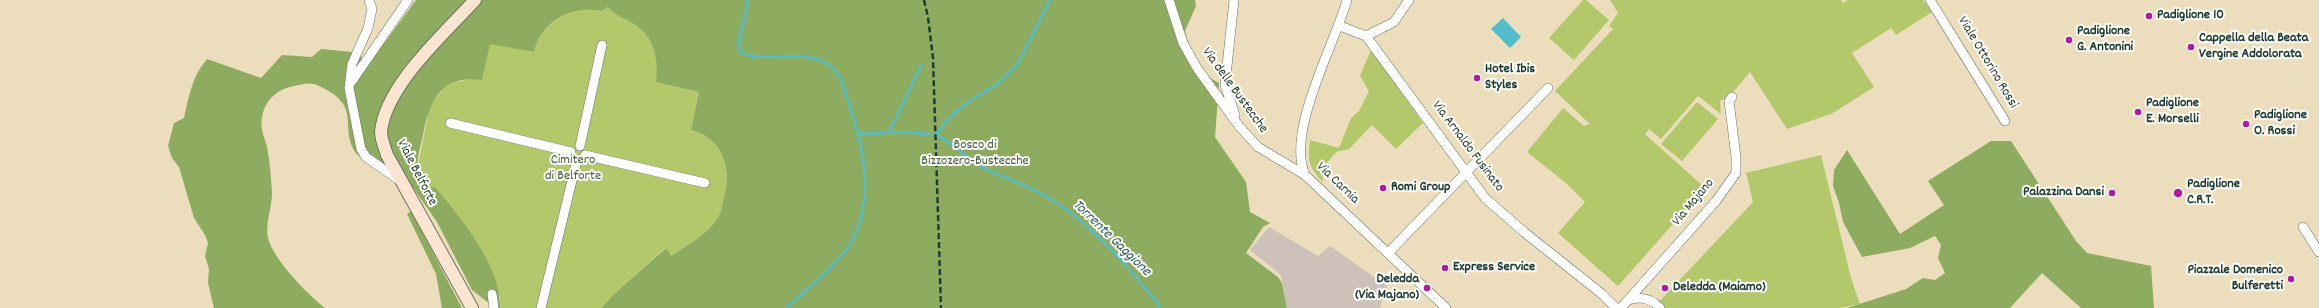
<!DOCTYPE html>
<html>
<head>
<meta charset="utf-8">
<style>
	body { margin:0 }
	canvas { display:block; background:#ecdebc }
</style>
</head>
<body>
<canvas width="2319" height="308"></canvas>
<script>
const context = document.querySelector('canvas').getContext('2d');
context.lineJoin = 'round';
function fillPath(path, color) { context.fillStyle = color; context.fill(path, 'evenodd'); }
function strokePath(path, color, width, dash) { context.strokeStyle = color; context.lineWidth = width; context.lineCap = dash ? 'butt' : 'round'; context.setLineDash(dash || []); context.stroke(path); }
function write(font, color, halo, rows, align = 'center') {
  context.font = font + ' Dekko,sans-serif'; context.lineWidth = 4; context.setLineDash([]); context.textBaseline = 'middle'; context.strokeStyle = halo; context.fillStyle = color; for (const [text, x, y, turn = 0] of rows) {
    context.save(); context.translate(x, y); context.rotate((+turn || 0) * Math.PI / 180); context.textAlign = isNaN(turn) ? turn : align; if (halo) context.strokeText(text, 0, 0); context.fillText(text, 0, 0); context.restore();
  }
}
fillPath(new Path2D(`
	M1269 227 1318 256 1330 246 1387 286 1380 308H1287L1281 275 1250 250Z`), '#cec1b9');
fillPath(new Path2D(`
	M1583 0H1586L1609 20 1574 60 1549 38Z
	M1610 0H1841L1843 3 1848 0H1923L1932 12 1896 35 1891 28 1852 53 1874 87 1833 113 1787 129 1750 72 1730 96 1720 101 1721 114 1698 96 1661 139 1649 129 1645 134 1705 188 1618 286 1558 233 1585 202 1567 184 1527 152 1563 108 1584 126 1590 124 1555 91 1613 29 1609 26 1618 13Z
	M608 7C615 16 624 18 634 24 654 36 659 60 657 82L699 92 691 130C723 138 732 169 724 199 722 205 721 213 717 219 706 235 686 245 671 256L665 248 615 293 601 308H500V296L425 190 418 165 430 105 444 88 453 83 470 79 490 43 534 52C541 23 571 5 601 11Z
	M1371 50 1423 123 1396 149 1372 125 1349 149 1336 152 1322 169 1323 182C1307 165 1308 161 1310 140L1339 148 1351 118 1359 111 1369 91 1360 76Z
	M1697 102 1718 119 1682 161 1661 144Z
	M1821 155 1851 278 1860 304 1840 308H1660L1657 304 1753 202 1746 173Z`), '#b3c76b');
fillPath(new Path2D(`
	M416 0H1195L1196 6 1185 31 1190 50 1208 77 1219 83 1215 137 1246 182 1250 212 1270 223 1263 227 1246 253 1278 277 1282 283 1287 308H601L615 293 666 248 671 256C687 245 706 235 717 219 721 213 722 205 724 198 732 169 723 138 691 130L699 92 656 82C659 60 654 36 634 24 624 18 615 16 608 7L601 11C571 5 541 22 534 52L490 44 482 80C441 75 430 100 423 135 421 145 417 156 418 166 419 174 422 182 425 190L435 187C461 219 501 265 500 308H495L472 290 437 222 407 179C393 167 367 167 356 153 338 128 364 106 319 86 309 81 301 85 290 87 270 92 259 110 262 130 263 136 266 141 267 147 270 162 271 178 272 193 272 207 265 224 268 238 273 259 308 295 325 308H214L208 283 209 269 205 256 208 243 205 235 194 218 179 167 172 158 168 146 174 123 184 118C189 96 192 77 207 59L261 78 282 55 312 57 321 49 352 52 368 61 385 42Z
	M1991 141H2011L2076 241 2087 253 2151 266 2154 308H2081L2042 273 2010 308H1847L1906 289 1923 278 1935 280 1945 273 1938 258 1941 245 1935 236 1910 248 1862 257 1843 222 1839 203 1833 186 1834 170 1847 150 1900 234 1944 205 1928 181Z
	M411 211 462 308H442L436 274 407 214Z`), '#8eac5f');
fillPath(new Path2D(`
	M1503 18 1521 37 1510 48 1491 29Z`), '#52becc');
strokePath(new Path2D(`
	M747 0C749 18 735 34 740 52 766 64 798 48 826 63 841 71 846 95 851 110 865 151 873 201 852 241 840 262 805 291 786 308
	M889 132 922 64
	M859 134 909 132 936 135 949 118 965 104 997 84 1017 65 1050 0
	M936 135C951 141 961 154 975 163 994 175 1018 181 1038 192 1084 215 1130 268 1161 308`), '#52becc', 2.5);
const street = new Path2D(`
	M369 0 372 9 368 28 352 64 349 88 361 149 366 157 399 180
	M1169 0 1183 43 1197 68 1239 126 1258 147 1305 175
	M1234 0 1225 85 1235 115
	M1347 0C1334 46 1286 131 1305 175L1446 308
	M1930 0 2005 121
	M1340 26 1366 36 1485 198 1524 232 1602 294 1616 308
	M1366 36 1394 22 1409 0
	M352 81 408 0
	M450 123 571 152
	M580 146 602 45
	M585 155 705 183
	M2303 227 2319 252
	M1388 253 1548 88
	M492 294 494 308
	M1628 300C1641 296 1651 298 1660 308
	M541 308 577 160
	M1621 308 1716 201 1736 173V157L1729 101 1732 97`);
const secondary = new Path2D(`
	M472 308 387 155C385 148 381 140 381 132 385 86 444 34 475 0`);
strokePath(street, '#677564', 10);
strokePath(secondary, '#677564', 14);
strokePath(street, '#fff', 9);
strokePath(secondary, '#fce5d0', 12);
strokePath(new Path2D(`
	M924 0 928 17 933 58 941 308`), '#1f3d34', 2.5, [6, 3]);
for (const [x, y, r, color] of [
	[2149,16,4,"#b5179e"],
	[2069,40,4,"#b5179e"],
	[2191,47,4,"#b5179e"],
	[1477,78,4,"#b5179e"],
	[2138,112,4,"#b5179e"],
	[2246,124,4,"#b5179e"],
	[1383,188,4,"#b5179e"],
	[2112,193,4,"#b5179e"],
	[2178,193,5,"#b5179e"],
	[1445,268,4,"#b5179e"],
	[2291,279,4,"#b5179e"],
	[1427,288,4,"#b5179e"],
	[1665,288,4,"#b5179e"]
]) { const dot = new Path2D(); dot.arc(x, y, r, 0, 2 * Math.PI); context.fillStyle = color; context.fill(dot); strokePath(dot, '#fdfcf7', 1.5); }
write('bold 14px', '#1f3d34', '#fdfcf7', [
	["Padiglione 10",2157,16],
	["Padiglione",2077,32],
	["G. Antonini",2077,48],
	["Cappella della Beata",2199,39],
	["Vergine Addolorata",2199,55],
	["Hotel Ibis",1485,70],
	["Styles",1485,86],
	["Padiglione",2146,104],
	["E. Morselli",2146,120],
	["Padiglione",2254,116],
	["O. Rossi",2254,132],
	["Padiglione",2187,185],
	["C.R.T.",2187,201],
	["Romi Group",1391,188],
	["Palazzina Dansi",2104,193,"right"],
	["Express Service",1453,268],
	["Piazzale Domenico",2283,271,"right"],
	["Bulferetti",2283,287,"right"],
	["Deledda",1419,280,"right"],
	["(Via Majano)",1419,296,"right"],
	["Deledda (Maiamo)",1673,288]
], 'left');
write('14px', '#1f3d34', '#fdfcf7', [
	["Viale Ottorino Rossi",1987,63,59],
	["Via delle Bustecche",1234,91,54],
	["Via Arnaldo Fusinato",1467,147,53],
	["Viale Belforte",416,173,63],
	["Via Carnia",1337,184,44],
	["Via Majano",1694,203,-50]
]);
write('14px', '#446042', '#fdfcf7', [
	["Bosco di",975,146],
	["Bizzozero-Bustecche",975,162],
	["Cimitero",573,161],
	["di Belforte",573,177]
]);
write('italic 15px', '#2e6462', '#fdfcf7', [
	["Torrente Gaggione",1111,239,44]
]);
</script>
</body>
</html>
